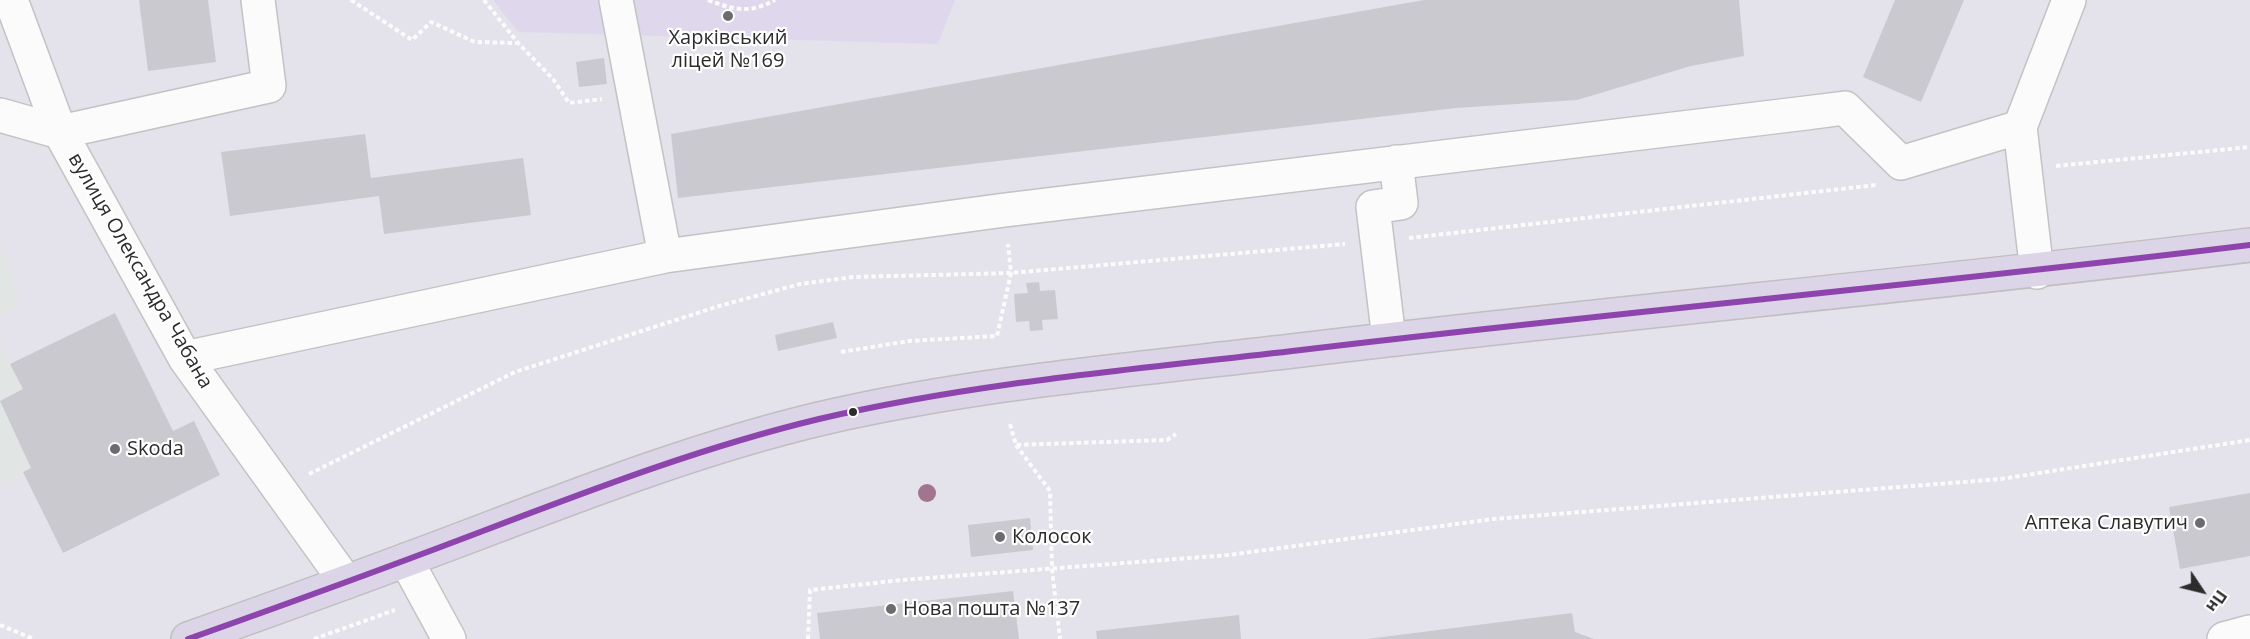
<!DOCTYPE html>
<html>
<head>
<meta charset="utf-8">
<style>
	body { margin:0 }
	#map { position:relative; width:2250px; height:639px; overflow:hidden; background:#e4e2ea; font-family:"Open Sans",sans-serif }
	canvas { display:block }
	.north { position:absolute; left:2172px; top:561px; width:60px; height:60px; -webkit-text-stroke:4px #fff; paint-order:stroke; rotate:125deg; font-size:16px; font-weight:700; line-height:24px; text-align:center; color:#2c2c2c }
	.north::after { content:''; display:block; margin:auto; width:21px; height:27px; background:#2c2c2c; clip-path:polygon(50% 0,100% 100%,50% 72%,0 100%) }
</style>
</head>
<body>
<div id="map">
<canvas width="2250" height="639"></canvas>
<div class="north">Пн</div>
</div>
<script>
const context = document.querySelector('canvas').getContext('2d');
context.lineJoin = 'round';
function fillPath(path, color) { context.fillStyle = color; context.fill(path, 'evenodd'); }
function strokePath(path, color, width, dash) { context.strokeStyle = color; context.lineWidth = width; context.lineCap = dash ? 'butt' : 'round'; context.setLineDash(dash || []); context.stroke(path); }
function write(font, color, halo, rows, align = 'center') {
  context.font = font + ' "Open Sans",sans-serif'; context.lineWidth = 4.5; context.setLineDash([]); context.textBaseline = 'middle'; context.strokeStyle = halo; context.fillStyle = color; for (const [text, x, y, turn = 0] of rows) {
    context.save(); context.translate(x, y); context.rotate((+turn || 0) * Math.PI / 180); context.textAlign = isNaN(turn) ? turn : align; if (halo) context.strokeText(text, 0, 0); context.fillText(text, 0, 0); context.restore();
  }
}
fillPath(new Path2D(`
	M0 242 21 305 0 316Z
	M0 343 23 389 1 401 31 468 0 484Z`), '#e1e5e4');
fillPath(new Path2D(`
	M493 0H955L938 44 518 32Z`), '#dfd8ed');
fillPath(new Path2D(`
	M139 0H208L216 62 148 71Z
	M1424 0H1739L1744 56 1691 66 1577 100 1456 108 678 198 671 134Z
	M1895 0H1964L1921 102 1863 77Z
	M604 58 607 84 579 87 576 62Z
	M365 134 371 178 523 158 531 215 384 234 379 196 230 216 221 152Z
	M1039 282 1040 291 1055 290 1058 319 1042 320 1043 330 1030 331 1029 321 1016 322 1014 294 1028 293 1026 283Z
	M115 313 173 431 194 421 220 475 63 553 23 472 31 468 0 401 23 389 10 364Z
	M833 322 837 338 778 351 775 335Z
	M2250 493V556L2180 569 2169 507Z
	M1030 518 1033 550 971 557 968 525Z
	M1013 591 1019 639H820L817 613Z
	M1572 613 1575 632 1594 639H1367Z
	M1239 615 1241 639H1097L1096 631Z`), '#cbc9d0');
const minor = new Path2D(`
	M11 0 60 132 185 358 346 582
	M616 0 665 256
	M0 115 60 132 269 86 258 0
	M2020 127 2037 272
	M1389 339 1373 207 1401 203 1396 162
	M185 358 665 256 1005 210 1806 113 1845 108 1901 163 2020 127 2069 0
	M406 560 449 639
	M2224 639 2250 632`);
const major = new Path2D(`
	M188 639C281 606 375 572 467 537 583 493 698 448 819 419 977 382 1140 369 1301 350 1617 312 1934 284 2250 245`);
strokePath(minor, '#c2c3c4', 36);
strokePath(major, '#bfbfc1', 36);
strokePath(new Path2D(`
	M351 0 412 40 431 22 475 42 517 43
	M484 0 518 43 553 79 569 103 602 99
	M708 0C735 10 749 14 775 0
	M2056 166 2250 147
	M1409 238 1876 185
	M841 352 909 341 997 336 1011 273 1008 244
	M1010 424 1016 445 1167 440 1176 434
	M1016 445 1050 491 1052 569 1060 639
	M309 474 515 372 719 306 800 284 853 277 1011 273 1345 244
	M0 625 34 639
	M314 639 395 610
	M808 639 810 590 902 580 1229 555 1493 519 2001 479 2250 440`), '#fbfbfc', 4, [4.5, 3]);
strokePath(minor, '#fbfbfc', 33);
strokePath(major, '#dcd4e7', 33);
strokePath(new Path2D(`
	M188 639C281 606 375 572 467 537 583 493 698 448 819 419 977 382 1140 369 1301 350 1617 312 1934 284 2250 245`), '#8e44ad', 6);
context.fillStyle = '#a1758f';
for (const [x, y] of [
	[927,493]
]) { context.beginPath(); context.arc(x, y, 9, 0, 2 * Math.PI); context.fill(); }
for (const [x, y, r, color] of [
	[728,16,6,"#6c6c6e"],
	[853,412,5,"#2c2c2c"],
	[115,449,6,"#6c6c6e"],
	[2200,523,6,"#6c6c6e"],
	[1000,537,6,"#6c6c6e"],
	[891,609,6,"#6c6c6e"]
]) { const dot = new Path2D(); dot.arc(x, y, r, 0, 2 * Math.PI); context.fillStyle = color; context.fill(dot); strokePath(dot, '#fff', 2); }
write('20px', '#2c2c2c', '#fff', [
	["Харківський",728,38,"center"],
	["ліцей №169",728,61,"center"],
	["Skoda",127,449],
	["Аптека Славутич",2188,523,"right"],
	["Колосок",1012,537],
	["Нова пошта №137",903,609]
], 'left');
write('20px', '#2c2c2c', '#fff', [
	["вулиця Олександра Чабана",140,271,60]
]);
</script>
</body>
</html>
